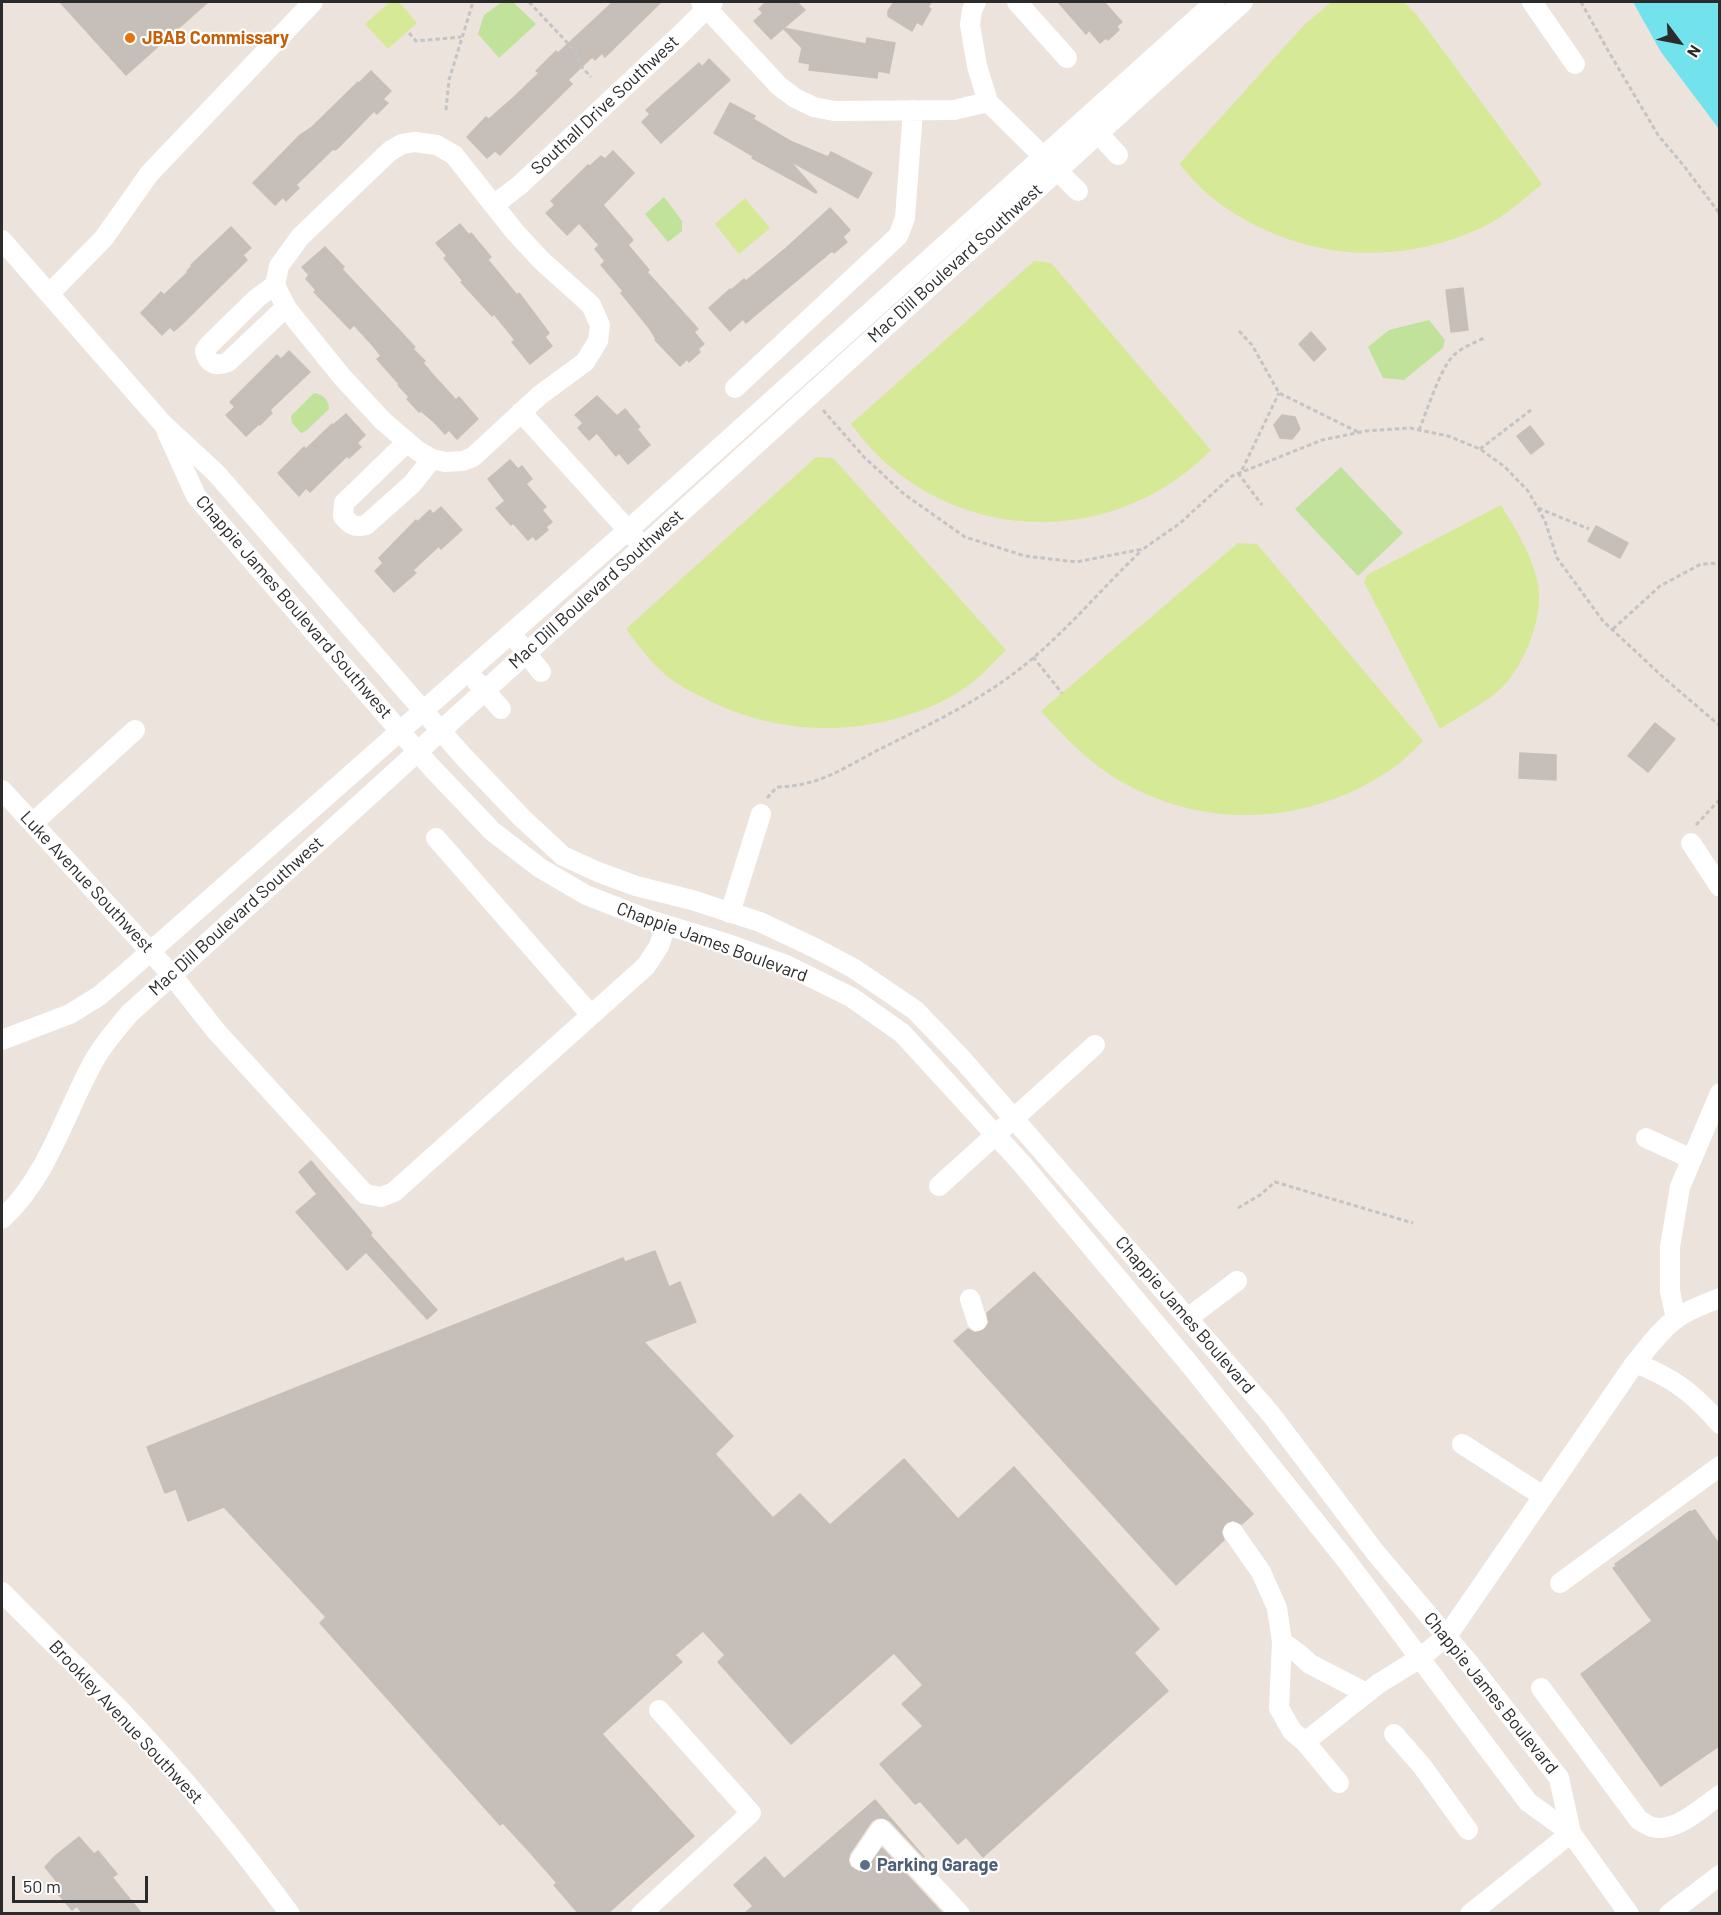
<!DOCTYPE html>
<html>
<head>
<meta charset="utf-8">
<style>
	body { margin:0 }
	#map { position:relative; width:1721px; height:1915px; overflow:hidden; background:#ece3dd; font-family:Barlow,sans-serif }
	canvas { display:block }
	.frame { position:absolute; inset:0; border:3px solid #2b2b2b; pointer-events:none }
	.north { position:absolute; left:1649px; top:12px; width:60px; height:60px; -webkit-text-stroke:4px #fff; paint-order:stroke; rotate:122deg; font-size:16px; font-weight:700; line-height:24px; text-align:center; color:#2b2b2b }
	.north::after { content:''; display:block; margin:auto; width:21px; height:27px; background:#2b2b2b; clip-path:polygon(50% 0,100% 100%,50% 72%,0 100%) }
	.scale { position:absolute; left:12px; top:1876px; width:136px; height:27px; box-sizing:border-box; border:3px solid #2b2b2b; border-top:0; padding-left:8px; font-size:18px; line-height:21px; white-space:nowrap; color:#2b2b2b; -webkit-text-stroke:4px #fff; paint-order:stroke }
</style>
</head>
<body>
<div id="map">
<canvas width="1721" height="1915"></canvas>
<div class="frame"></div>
<div class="north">N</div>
<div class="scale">50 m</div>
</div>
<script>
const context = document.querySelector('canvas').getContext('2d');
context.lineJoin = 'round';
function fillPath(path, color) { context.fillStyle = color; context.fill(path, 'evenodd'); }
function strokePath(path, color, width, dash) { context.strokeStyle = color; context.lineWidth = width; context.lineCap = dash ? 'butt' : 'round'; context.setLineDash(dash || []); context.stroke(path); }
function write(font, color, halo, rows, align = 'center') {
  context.font = font + ' Barlow,sans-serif'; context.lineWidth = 4.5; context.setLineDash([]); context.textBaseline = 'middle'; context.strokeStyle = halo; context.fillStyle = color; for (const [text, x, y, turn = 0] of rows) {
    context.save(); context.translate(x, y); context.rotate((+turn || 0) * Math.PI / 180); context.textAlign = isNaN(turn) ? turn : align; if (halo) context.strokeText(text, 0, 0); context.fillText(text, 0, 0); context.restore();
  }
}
fillPath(new Path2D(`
	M502 2H513L536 24 499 58 478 34 484 15Z
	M664 197 682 221V231L668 242 645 214Z
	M1429 320 1445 340 1443 348 1404 380 1383 378 1368 347 1389 330Z
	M314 393C323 394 329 400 329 409L306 431 301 433 292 423 291 416Z
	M1341 467 1403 533 1358 576 1295 509Z`), '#c1e29b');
fillPath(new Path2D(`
	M390 2H399L417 23 388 49 365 24Z
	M1332 2H1404L1416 14 1542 184C1523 200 1505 216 1483 227 1392 270 1290 259 1211 197 1199 187 1189 175 1179 164L1305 24Z
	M745 198 770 228 739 254 715 224Z
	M1034 261 1051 263 1211 450C1108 555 937 544 851 424Z
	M816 457 833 458 1006 650C990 666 974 684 954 695 877 738 782 739 704 698 686 690 668 679 655 665 644 654 635 641 626 629Z
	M1501 505C1516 530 1532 555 1538 584 1544 618 1523 670 1497 692 1480 706 1458 717 1440 729L1364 582 1367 575Z
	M1238 543 1257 544 1423 741C1416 748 1408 756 1400 763 1320 823 1212 833 1124 783 1091 765 1066 739 1041 711Z`), '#d6e997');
fillPath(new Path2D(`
	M1633 2H1719V129L1661 52Z`), '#72e3ed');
const building = new Path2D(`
	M60 2H208L126 75Z
	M613 2H661L605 57 602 53 595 60 592 57 568 80 572 84 500 155 495 151 487 158 467 137 486 117 489 119 514 97 539 73 536 71 556 51 558 53Z
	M766 2H797L805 10 771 39 754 21 763 13 759 9Z
	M894 2H931L928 7 931 9 922 25 917 22 912 31 888 16V11Z
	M1058 2H1104L1122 22 1117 26 1119 30 1108 40 1106 38 1100 43 1089 30 1086 34Z
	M783 28 866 44 867 38 895 43 889 73 878 71 877 78 809 70 810 64 799 62 802 48Z
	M709 59 730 80 661 143 642 122 650 114 646 110 699 63 702 67Z
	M371 71 391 91 383 99 388 103 377 114 374 111 339 147 335 150 333 149 296 185 299 188 286 201 283 197 275 205 253 183 300 135 312 127 358 82 359 83Z
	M730 103 755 116 753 119 790 141 828 157 831 152 872 173 858 198 790 161 817 192 816 193 752 158 753 156 714 133Z
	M613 151 634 173 603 205 633 240 628 245 649 270 647 272 698 329 694 332 704 344 698 349 700 352 689 362 687 359 680 366 655 340 656 339 650 329 621 293 623 291 601 265 605 261 595 249 599 245 579 223 567 235 546 213 555 205 551 201 588 165 590 166 601 156 605 159Z
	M830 208 850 230 843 237 847 242 834 253 832 251 746 323 743 319 730 331 709 308 730 289 731 290 744 279 746 281 785 249Z
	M460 224 469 235 471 233 491 257 488 260 517 295 519 293 549 333 545 337 552 346 530 364 512 342 515 340 494 314 492 316 461 282 463 281 444 258 447 256 436 243Z
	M231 227 251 248 243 255 247 260 182 324 174 331 170 327 162 335 141 313 161 292 164 295 188 272 187 271 192 266 191 265Z
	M325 247 344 267 342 269 415 347 413 349 425 361 423 363 434 376 456 400 459 397 478 419 457 439 449 430 445 434 434 422 421 411 419 412 407 399 409 397 398 385 399 384 377 359 381 356 374 347 354 325 350 329 314 292 316 290 306 279 309 275 302 267Z
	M1463 288 1468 330 1451 332 1446 290Z
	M1311 332 1326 349 1314 361 1299 344Z
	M289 351 310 372 270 410 272 413 260 425 259 424 246 436 226 415 235 407 230 402 277 355 281 359Z
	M597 396 617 416 625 409 640 427 637 429 650 445 628 464 619 453 616 456 597 433 589 440 578 428 583 423 575 415Z
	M346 414 365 435 357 443 361 447 349 458 347 456 310 492 306 488 299 496 278 473 304 447 306 449 332 424 333 425Z
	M1282 415 1295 417 1300 429 1292 439 1280 438 1274 425Z
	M1530 426 1544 444 1531 454 1517 436Z
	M510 460 518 469 522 466 532 479 526 484 546 507 542 510 552 522 546 527 548 530 536 540 533 536 528 540 513 523 511 525 496 508 505 501 488 479Z
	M441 507 462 530 441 549 439 546 413 570 416 573 394 592 375 571 383 563 379 558 416 520 417 522 430 510 433 514Z
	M1596 526 1628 543 1620 558 1588 541Z
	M1655 723 1675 739 1648 772 1628 756Z
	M1520 753 1556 755V780L1519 778Z
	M311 1161 372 1233 370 1235 437 1310 427 1319 366 1252 347 1270 296 1212 317 1194 299 1172Z
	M655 1251 669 1287 680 1282 696 1322 644 1342 733 1436 715 1454 773 1518 800 1494 830 1525 904 1459 958 1519 1014 1467 1159 1629 1134 1653 1168 1691 983 1857 966 1837 958 1844 920 1801 915 1804 880 1764 923 1726 902 1704 923 1685 894 1653 791 1744 718 1662 725 1655 703 1631 675 1655 682 1662 602 1734 694 1836 607 1914H579L554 1885 557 1883 527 1849 503 1823 500 1825 320 1623 326 1617 224 1507 188 1521 176 1489 165 1493 147 1447 623 1258 625 1262Z
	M1034 1272 1253 1514 1242 1524 1233 1520 1226 1523 1221 1532 1224 1540 1176 1585 954 1341 968 1329 975 1333 985 1329 989 1323 987 1313Z
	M1695 1510 1719 1544V1746L1661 1786 1581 1674 1652 1621 1613 1568 1617 1566 1615 1564 1690 1511 1691 1512Z
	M875 1800 924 1857 890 1821 884 1818H877L871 1822 850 1853 848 1860 850 1866 859 1872 866 1870 882 1848 943 1914H744L753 1906 734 1885 765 1857 784 1879Z
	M79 1837 94 1854 98 1851 117 1874 112 1877 142 1914H83L77 1906 72 1910 53 1888 58 1883 45 1867 55 1856Z`);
fillPath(building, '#c5beb9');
strokePath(building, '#c8bfb7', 1.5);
strokePath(new Path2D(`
	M529 2 576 52 580 65 591 77
	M1581 2 1606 47 1658 135 1684 166 1720 214
	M409 33 416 41 461 37
	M446 110 449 80 473 2
	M1239 331 1252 345 1279 393 1358 432
	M823 410 864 457 904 494 965 537 1025 556 1076 562 1143 549 1179 524 1232 476 1322 440 1366 431 1410 428 1448 436 1480 449 1505 467 1528 491 1545 521 1557 558 1603 621 1663 677 1720 726
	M1419 430C1427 411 1439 372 1452 357 1460 348 1474 343 1484 338
	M1480 449 1531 410
	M1242 470 1279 393
	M1238 473 1262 505
	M1538 508 1589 529
	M1613 629 1660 586 1701 564 1720 563
	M1033 657 1062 693
	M767 798 777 787C819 786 842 769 878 750 926 726 978 702 1021 668 1065 633 1101 589 1142 550
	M1696 825 1720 799
	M1238 1208 1260 1195 1275 1182 1413 1223`), '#c4c4c4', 3, [4.5, 3]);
strokePath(new Path2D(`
	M701 2 779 86 795 98 814 107 834 111 954 110 988 102
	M976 2 972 10 970 25 977 66 988 102 1078 191
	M1017 2 1067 58
	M1532 2 1575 64
	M1098 133 1118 155
	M415 142 437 145 454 155 515 232 542 261 591 305 600 325 598 341 585 362 540 395 473 457 463 461 445 462 432 459 418 451 383 421 343 378 296 320 286 307 275 285 279 266 300 237 390 151 402 144Z
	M494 205 521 184 683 32 713 2
	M2 240 163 424 216 473 462 755 522 818 563 856 598 872 636 886 692 900 760 922 817 949 853 968 915 1010 962 1059 1270 1413 1375 1552 1468 1662 1559 1778 1571 1833
	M275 285 257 298 208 346 205 351C207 364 217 367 228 362L286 307
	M49 294 104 238 149 174 313 2
	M735 388 898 236 905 218 913 110
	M521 412 636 539
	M167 432 196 496 431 767 492 831 540 868 586 895 650 920 725 943 786 965 851 997 902 1033 1023 1165 1191 1366 1346 1560 1528 1802 1571 1833 1629 1914
	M407 442 344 503 343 516C350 525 355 528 366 525L412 484 432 459
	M518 642 541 672
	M477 682 501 709
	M2 790 171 974 216 1031 365 1194 381 1197 394 1192 646 966 659 946 666 925
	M33 823 135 730
	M436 838 591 1015
	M1691 843 1720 887
	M730 913 761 814
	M2 1040 70 1014 99 996 126 973 628 530 1215 2
	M1646 1138 1692 1159
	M939 1186 1095 1045
	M2 1219C46 1178 62 1122 89 1070 99 1049 115 1031 129 1014L1243 2
	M970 1299 977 1321
	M1188 1318 1237 1281
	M1676 1319 1670 1291V1247L1680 1187 1720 1093
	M1635 1363C1674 1378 1693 1393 1720 1424
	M1462 1444 1543 1496
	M1233 1532 1261 1572 1277 1608 1282 1642 1279 1708 1292 1731 1305 1742 1339 1783
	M1560 1583 1720 1466
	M2 1592C41 1632 82 1671 121 1711 182 1775 238 1843 290 1914
	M1282 1642 1299 1654 1310 1664 1366 1693
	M1541 1688 1639 1820C1643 1822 1648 1826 1652 1827 1676 1833 1701 1808 1720 1795
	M1394 1734 1422 1766 1468 1830
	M1305 1742 1378 1684 1420 1658 1447 1636 1635 1363C1648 1348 1660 1330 1677 1318 1690 1309 1705 1304 1720 1298
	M860 1860 881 1829 960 1914
	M641 1914 751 1813 659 1710
	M1470 1914 1571 1833
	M1669 1914 1720 1875`), '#fff', 20);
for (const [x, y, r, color] of [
	[130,38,6,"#e8710a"],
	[865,1865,6,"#5c6f8a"]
]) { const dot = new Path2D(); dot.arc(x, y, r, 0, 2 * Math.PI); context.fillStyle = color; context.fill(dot); strokePath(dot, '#fff', 2); }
write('bold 18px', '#c56008', '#fff', [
	["JBAB Commissary",142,38]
], 'left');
write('18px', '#2b2b2b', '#fff', [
	["Southall Drive Southwest",605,105,-43],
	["Mac Dill Boulevard Southwest",955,263,-42],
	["Mac Dill Boulevard Southwest",596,589,-42],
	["Chappie James Boulevard Southwest",294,607,49],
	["Luke Avenue Southwest",87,882,47],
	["Mac Dill Boulevard Southwest",236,916,-42],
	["Chappie James Boulevard",712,942,20],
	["Chappie James Boulevard",1185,1315,49],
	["Chappie James Boulevard",1491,1693,51],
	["Brookley Avenue Southwest",126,1722,47]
]);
write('bold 18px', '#4e5e75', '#fff', [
	["Parking Garage",877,1865]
], 'left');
</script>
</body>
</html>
